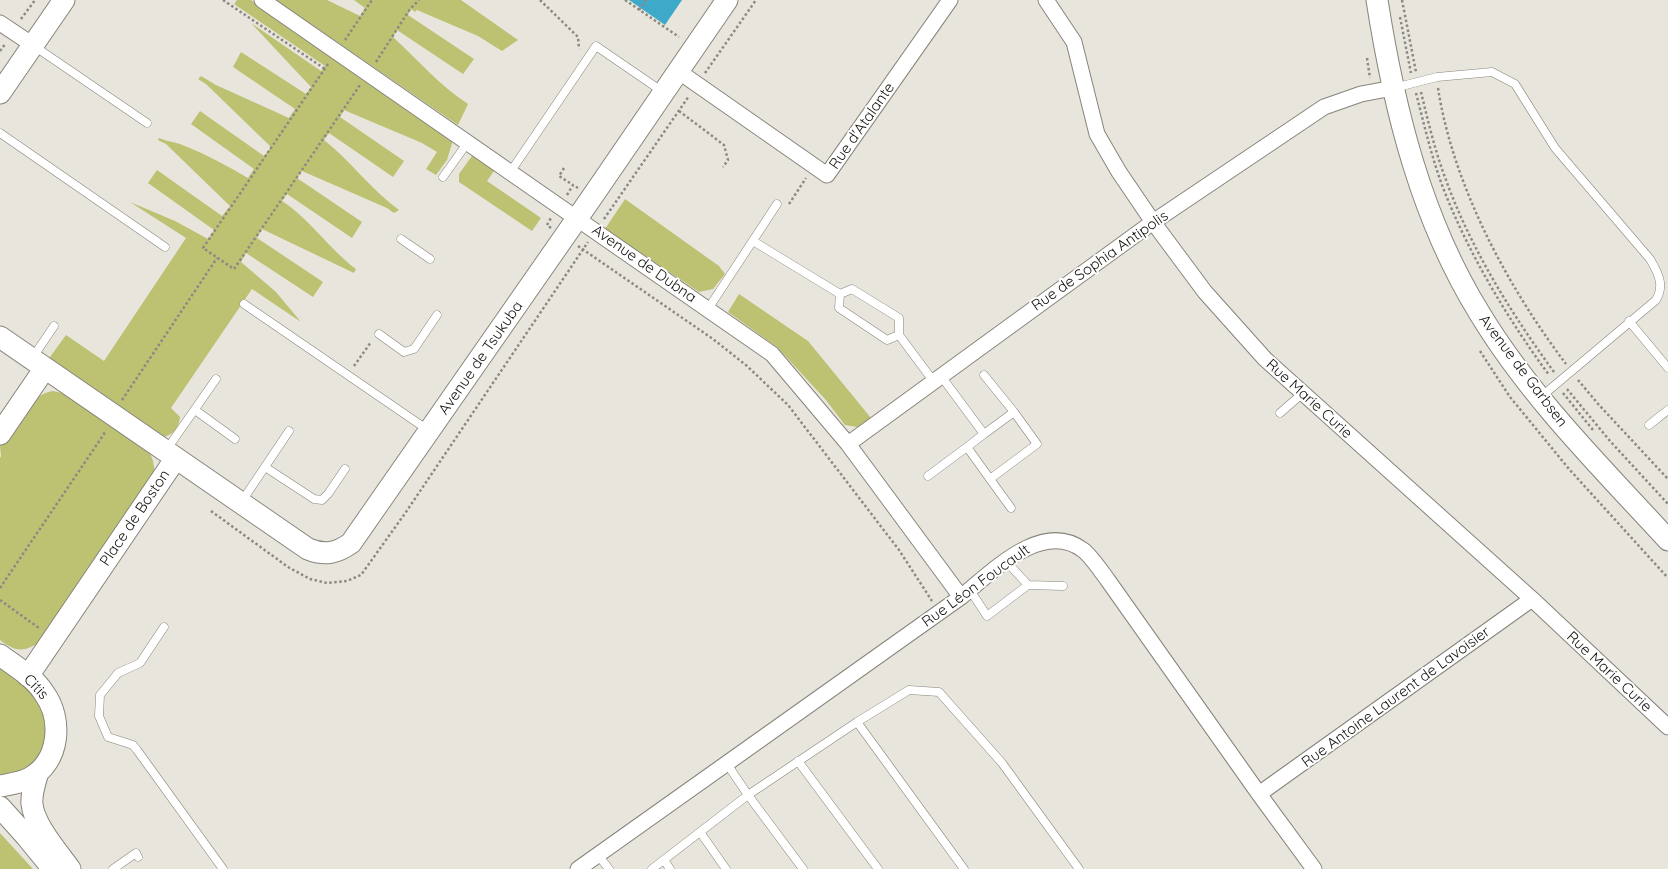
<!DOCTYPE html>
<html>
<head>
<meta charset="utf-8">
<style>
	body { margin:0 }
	canvas { display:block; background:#e8e5dc }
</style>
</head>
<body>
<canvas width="1668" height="869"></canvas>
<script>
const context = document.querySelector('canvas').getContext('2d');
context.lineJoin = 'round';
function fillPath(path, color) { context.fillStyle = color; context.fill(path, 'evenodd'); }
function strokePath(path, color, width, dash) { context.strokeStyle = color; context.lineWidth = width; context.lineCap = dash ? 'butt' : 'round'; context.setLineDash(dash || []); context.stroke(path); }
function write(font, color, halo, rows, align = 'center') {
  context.font = font + ' Quicksand,sans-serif'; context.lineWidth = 4; context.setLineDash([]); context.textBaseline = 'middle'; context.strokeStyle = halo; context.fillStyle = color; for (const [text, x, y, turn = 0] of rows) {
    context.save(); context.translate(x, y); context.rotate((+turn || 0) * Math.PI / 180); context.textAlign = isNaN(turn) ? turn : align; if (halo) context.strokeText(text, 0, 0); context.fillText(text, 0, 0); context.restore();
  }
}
fillPath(new Path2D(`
	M237 0H251L453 140 447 160 436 175 426 169 437 152 422 143 344 110 340 117 404 161 393 177 329 133 324 140C351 161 371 190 399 210L394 213 387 208 302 171 297 178 362 222 352 238 287 194 282 201C310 219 329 249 356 269L354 273 262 229 257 238 323 282 313 297 246 253 241 262 276 292 301 322 252 289 171 408 180 417C179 429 172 436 160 438L52 365 50 357 66 335 104 361 186 238 130 202 175 221 208 239 214 230 148 183 157 170 222 216 230 206 166 144 158 140 159 138C168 142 177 142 185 146 207 155 228 166 248 178L254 169 191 124 200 111 264 156 271 147 206 84 198 79 201 76 216 85 289 118 295 109 233 67 241 52 306 94 311 87 251 23 321 71 325 66 234 4Z
	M276 0H327L360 16 365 8 354 0H461L518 40 502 51 478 36 417 10 415 12 411 9 408 15 474 59 463 74 397 30 393 37C417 59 440 86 468 104L458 125Z
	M474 153 496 168 487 181 541 218 532 231 459 182V174Z
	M625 199 719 266 725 274 713 289 699 292 605 229Z
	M739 294 808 341 871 418 857 427 845 425 825 399 777 347 728 312Z
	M53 391 71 395 150 453 153 461 155 473 42 641C24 652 17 653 0 640V458L1 456 0 446C14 426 27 395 53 391Z
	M0 666 24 683 42 703 47 740 38 758 22 770 0 776Z
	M0 833 33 869H0Z`), '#bcc272');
fillPath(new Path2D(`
	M629 0H682L665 25Z`), '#3fa9ca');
const lane = new Path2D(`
	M34 46 147 123
	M1394 88 1437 77 1492 72 1515 84 1555 148 1650 259C1658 273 1665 285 1656 300L1542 396
	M0 133 165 247
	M511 171 596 46 663 92
	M443 177 468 142
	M401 239 430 259
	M753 241 840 294 839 308 887 340 899 335 934 382
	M840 294 852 289 899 318V335
	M244 304 428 430
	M708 309 777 204
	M1629 321 1668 368
	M379 334 404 352 414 349 437 315
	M33 357 54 326
	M984 375 1014 412
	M195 410 235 439
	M1280 413 1303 393
	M1649 425 1668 410
	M967 447 984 434
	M167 449 216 379
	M265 467 314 499 322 500 328 494 345 469
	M928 476 967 447 990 479 1037 444 1014 412 984 434 941 376
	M990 479 1011 508
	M242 501 289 431
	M1006 561 1028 585 1063 586
	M970 590 987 616 1028 585
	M164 627 140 663 118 673 100 695 99 716 108 737 133 745 137 750 223 869
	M857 722 964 869
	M798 761 878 869
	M727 764 748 795 857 722 909 690 939 692 1002 763 1079 869
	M700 832 726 869
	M598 855 609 869
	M664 860 670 869
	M113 869 136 853 138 857
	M652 869 748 795 803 869`);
const street = new Path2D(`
	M262 0 772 354 848 444 961 597
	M1046 0 1074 42 1097 134 1119 172 1153 222 1205 292 1265 359 1532 599 1668 727
	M0 23 33 45
	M678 71 827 175 950 0
	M848 444 1153 222 1324 107 1361 94 1393 88
	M1259 794 1532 599
	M578 869 961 597C991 573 1042 519 1083 550 1091 556 1101 571 1107 579L1259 794 1314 869`);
const secondary = new Path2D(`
	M1377 0C1394 109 1421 219 1480 314 1531 398 1602 468 1668 540
	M0 93 64 0
	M0 337 308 549C325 556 337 553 351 543L592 197 727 0
	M0 434 45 368
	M0 655C15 666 34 677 44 693 63 719 60 761 30 778 21 783 10 784 0 786
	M28 676 176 458
	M38 772C35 783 31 793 32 804 34 825 57 851 70 869
	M0 807 26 836 53 869`);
strokePath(lane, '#87847c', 9);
strokePath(street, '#87847c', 17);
strokePath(secondary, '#87847c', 23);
strokePath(new Path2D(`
	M223 0 325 69
	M540 0 578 37 579 49
	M625 0 679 37
	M1402 0 1416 72
	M639 10 646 0
	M1400 17 1411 73
	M21 19 35 0
	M345 40 372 0
	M0 51 6 43
	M1367 58 1370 78
	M376 62 410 9 419 0
	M328 64 203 248 234 269 360 85
	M705 73 756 0
	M1438 88C1453 185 1507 286 1566 364
	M1421 92C1428 121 1435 151 1446 180 1471 249 1511 313 1554 372
	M1416 93C1424 124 1431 155 1442 185 1467 251 1507 318 1549 375
	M679 111 724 145 728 160 723 167
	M564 168 559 176 573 185
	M567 195 573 185 578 188
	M789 204 806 178
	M604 219 689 96
	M551 228 547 225 551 218
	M578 246 713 339 747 366 788 405 899 550 932 601
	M1480 351 1510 397 1569 469 1668 578
	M354 366 371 342
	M1578 380 1599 405 1668 479
	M1567 389 1610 441 1668 504
	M1563 393 1593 430
	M122 400 217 258
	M211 511 288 567 310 579 327 583 347 581 361 575 406 512 588 242
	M0 588 104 434V430
	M0 600 39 628`), '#8b8983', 2.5, [2.5, 2.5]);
strokePath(lane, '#fff', 8);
strokePath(street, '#fff', 15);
strokePath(secondary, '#fff', 21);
write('15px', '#141310', '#fff', [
	["Rue d'Atalante",862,126,-55],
	["Rue de Sophia Antipolis",1100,261,-35],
	["Avenue de Dubna",644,264,35],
	["Avenue de Tsukuba",481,358,-55],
	["Avenue de Garbsen",1523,371,53],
	["Rue Marie Curie",1309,399,42],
	["Place de Boston",135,518,-56],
	["Rue Léon Foucault",976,586,-36],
	["Rue Marie Curie",1609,672,43],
	["Citis",36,687,47],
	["Rue Antoine Laurent de Lavoisier",1396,697,-36]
]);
</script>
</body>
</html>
